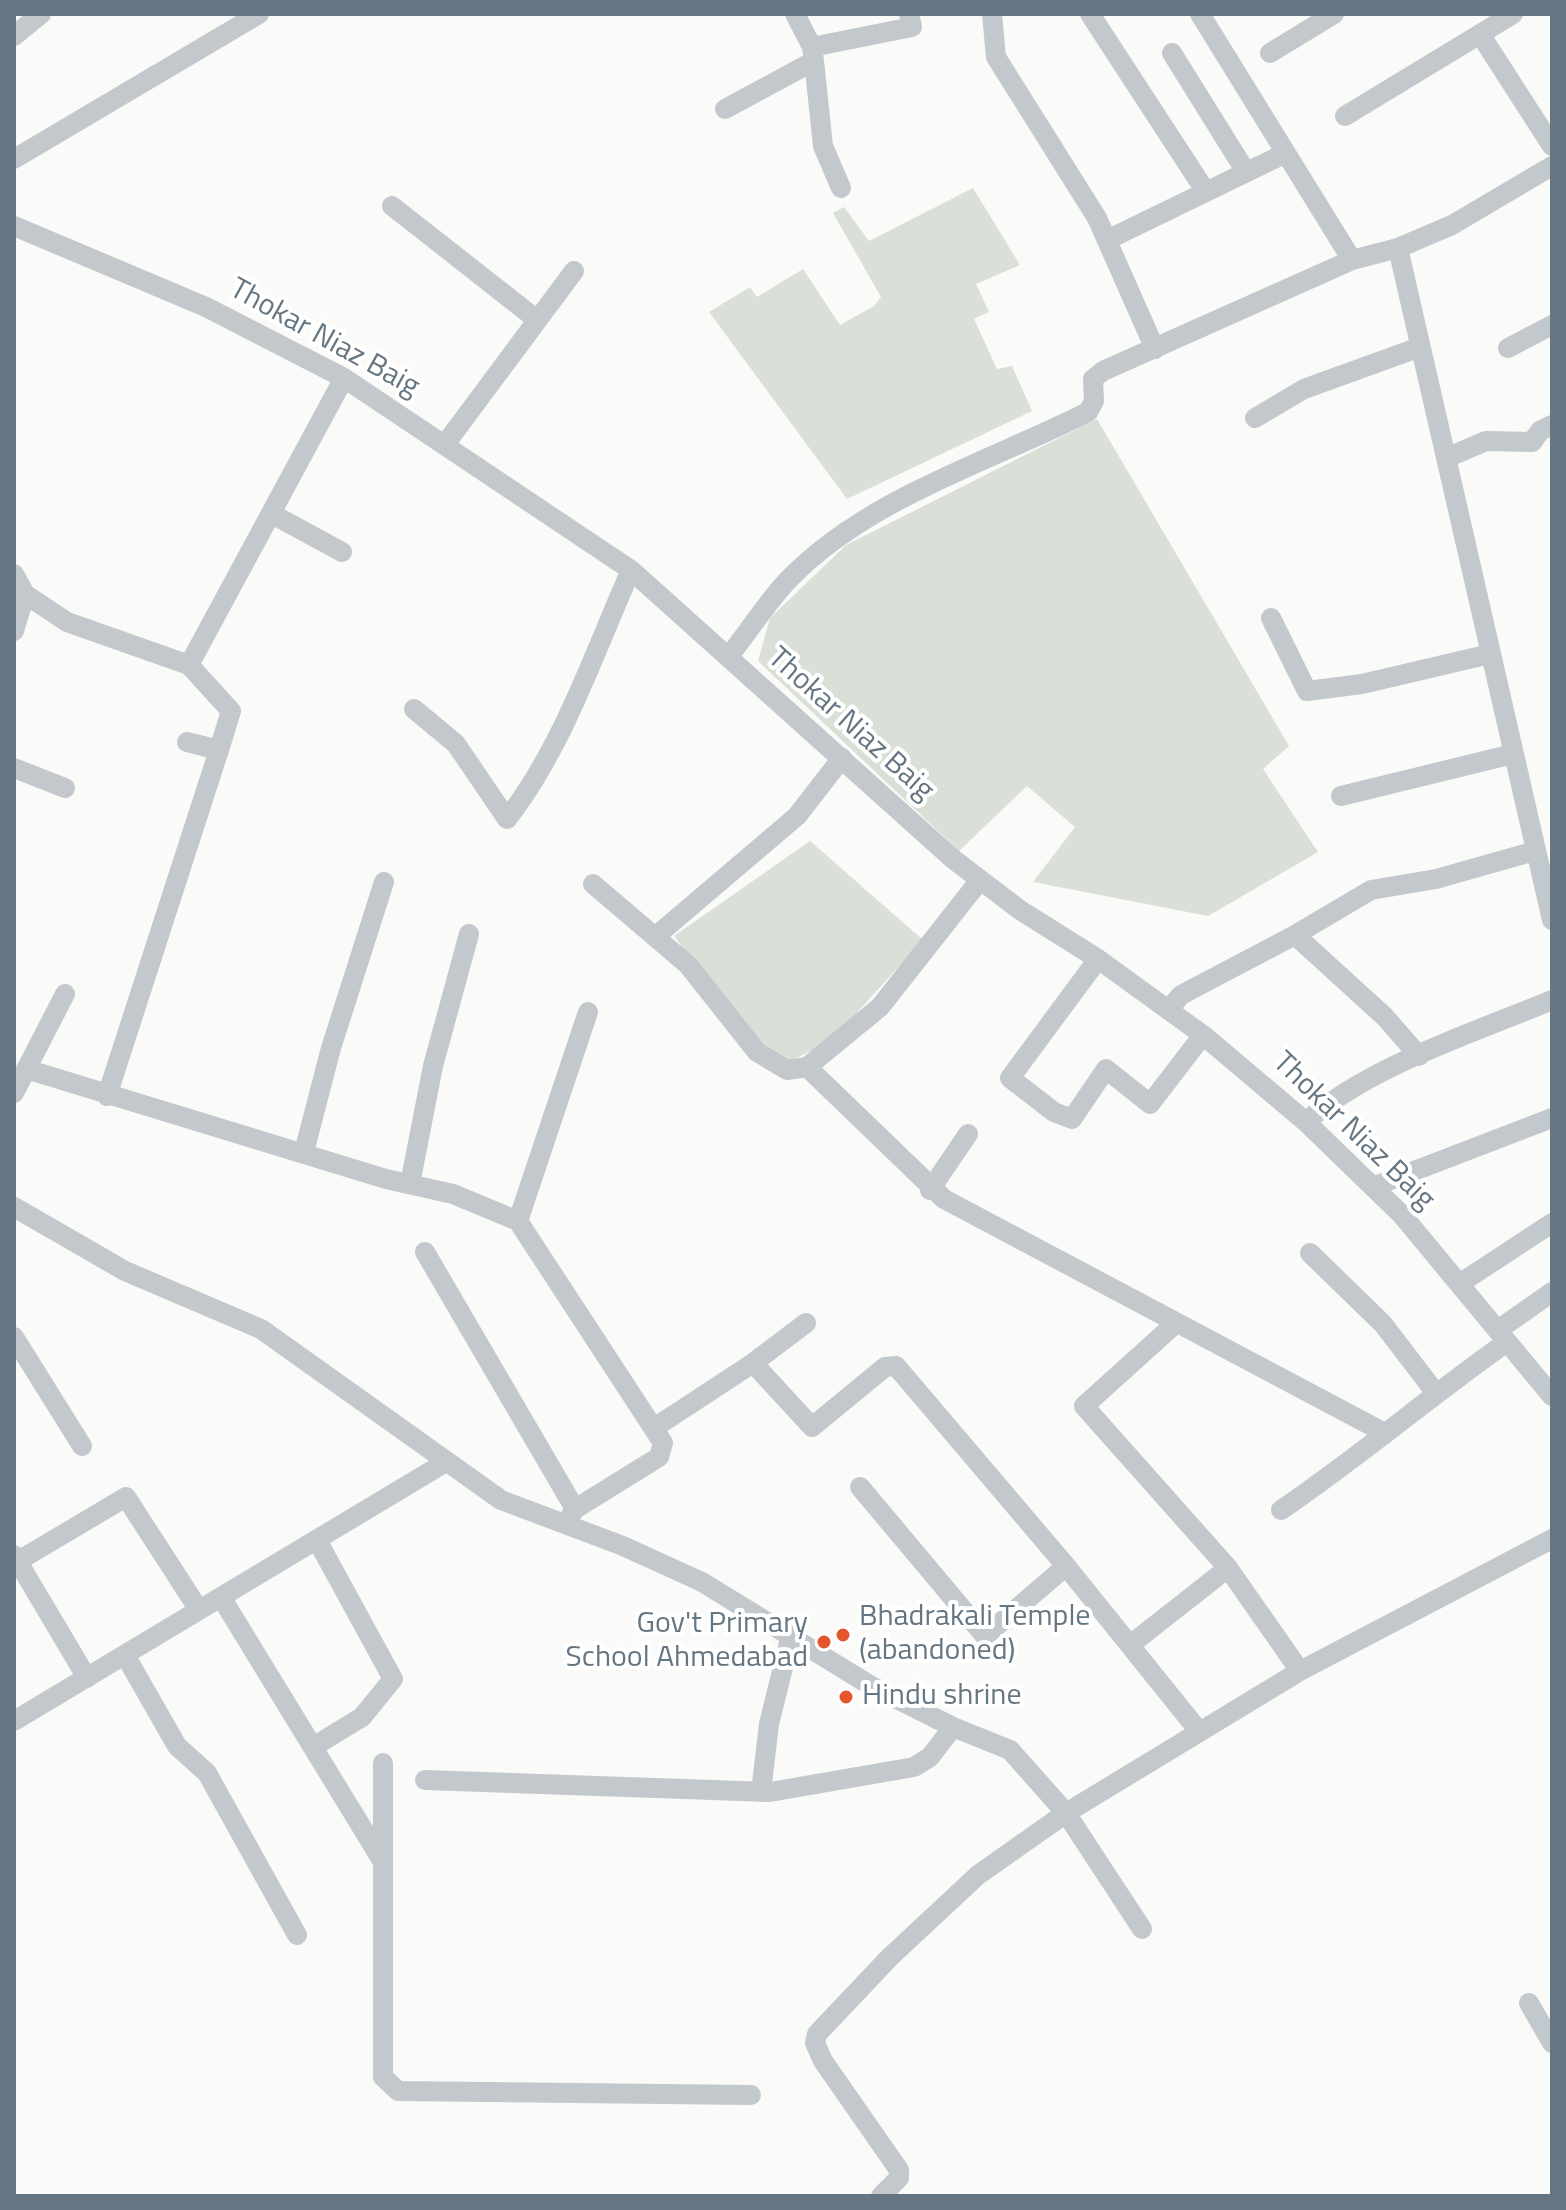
<!DOCTYPE html>
<html>
<head>
<meta charset="utf-8">
<style>
	body { margin:0 }
	#map { position:relative; width:1566px; height:2210px; overflow:hidden; background:#fafaf8; font-family:"Titillium Web",sans-serif }
	canvas { display:block }
	.frame { position:absolute; inset:0; border:16px solid #657683; pointer-events:none }
</style>
</head>
<body>
<div id="map">
<canvas width="1566" height="2210"></canvas>
<div class="frame"></div>
</div>
<script>
const context = document.querySelector('canvas').getContext('2d');
context.lineJoin = 'round';
function fillPath(path, color) { context.fillStyle = color; context.fill(path, 'evenodd'); }
function strokePath(path, color, width, dash) { context.strokeStyle = color; context.lineWidth = width; context.lineCap = dash ? 'butt' : 'round'; context.setLineDash(dash || []); context.stroke(path); }
function write(font, color, halo, rows, align = 'center') {
  context.font = font + ' "Titillium Web",sans-serif'; context.lineWidth = 8; context.setLineDash([]); context.textBaseline = 'middle'; context.strokeStyle = halo; context.fillStyle = color; for (const [text, x, y, turn = 0] of rows) {
    context.save(); context.translate(x, y); context.rotate((+turn || 0) * Math.PI / 180); context.textAlign = isNaN(turn) ? turn : align; if (halo) context.strokeText(text, 0, 0); context.fillText(text, 0, 0); context.restore();
  }
}
fillPath(new Path2D(`
	M973 188 1020 265 976 284 989 312 974 319 997 369 1012 366 1032 411 847 499 709 312 750 287 757 297 803 269 840 325 874 306 881 297 833 213 844 207 869 241Z
	M1097 419 1289 746 1263 769 1318 852 1208 916 1033 882 1075 827 1027 786 959 851 758 661 770 618 846 545Z
	M810 841 923 940 832 1040 785 1064 757 1048 674 936Z`), '#dadfd7');
strokePath(new Path2D(`
	M992 14 996 57 1097 218 1155 349
	M1090 14 1206 192
	M1200 14 1352 260
	M1480 34 1552 146
	M14 36 41 14
	M812 47 912 27 909 14
	M1172 53 1246 172
	M1270 53 1334 14
	M814 61 823 146 841 188
	M725 109 814 61 812 47 795 14
	M1345 116 1513 14
	M14 159 259 14
	M392 206 536 319
	M14 226 206 307 344 378 631 570 953 859 1020 910 1098 959 1203 1035 1306 1122 1402 1215 1552 1396
	M1107 240 1286 153
	M1398 248 1552 920
	M1508 348 1552 325
	M1255 418 1304 389 1420 347
	M446 443 574 271
	M1446 458 1486 441 1532 442 1540 431 1552 425
	M272 514 342 552
	M14 574 25 594 67 622 189 665 231 711 219 750 187 742
	M1271 618 1307 691 1362 684 1490 654
	M14 631 25 594
	M729 656C749 631 767 602 789 579 869 497 989 462 1088 412L1094 401 1093 379 1103 371 1352 260 1398 248 1452 225 1552 166
	M189 665 344 378
	M414 709 456 744 507 819C563 747 594 653 631 570
	M14 768 65 788
	M1341 796 1513 754
	M593 884 688 965 757 1052 787 1070 807 1067 880 1007 980 880
	M656 936 797 816 842 758
	M1098 959 1010 1078 1054 1112 1072 1119 1106 1069 1150 1104 1203 1035
	M1168 1010 1181 995 1295 935
	M1419 1056 1385 1017 1295 935 1371 890 1436 879 1535 851
	M807 1067 944 1199 1383 1432
	M26 1069 386 1179 453 1194 518 1221 663 1443 659 1457 575 1509
	M14 1093 65 994
	M107 1096 219 750
	M1306 1122C1366 1067 1476 1032 1552 1000
	M304 1152 331 1048 384 882
	M410 1184 433 1066 469 934
	M1375 1186 1552 1118
	M930 1190 968 1134
	M14 1207 125 1271 261 1329 501 1500 623 1546 702 1582 873 1687 953 1727 1010 1750 1066 1813 1142 1929
	M518 1221 588 1012
	M425 1252 575 1509 568 1520
	M1310 1253 1383 1324 1435 1392
	M1459 1284 1552 1223
	M1498 1330 1552 1292
	M14 1337 82 1446
	M753 1363 812 1427 885 1367 896 1366 1066 1566 1198 1730
	M654 1428 753 1363 806 1323
	M860 1487 985 1636 1066 1566
	M1281 1510C1359 1457 1430 1396 1507 1342
	M14 1555 87 1678
	M18 1561 126 1497 199 1610
	M1228 1568 1300 1671
	M221 1597 383 1862
	M1130 1645 1228 1568 1084 1406 1176 1323
	M125 1655 177 1746 207 1773 297 1935
	M14 1721 446 1462
	M313 1747 362 1717 393 1679 317 1540
	M383 1763V2077L398 2091 751 2095
	M425 1780 770 1792 914 1767 930 1757 953 1727
	M761 1792 769 1724 791 1635
	M1529 2003 1552 2043
	M881 2196 899 2178V2170L823 2061 815 2043 817 2034 890 1957 978 1875 1066 1813 1300 1671 1552 1539`), '#c3c8cc', 20);
for (const [x, y, r, color] of [
	[843,1635,8,"#e4572e"],
	[824,1642,8,"#e4572e"],
	[846,1697,8,"#e4572e"]
]) { const dot = new Path2D(); dot.arc(x, y, r, 0, 2 * Math.PI); context.fillStyle = color; context.fill(dot); strokePath(dot, '#fff', 3); }
write('30px', '#657683', '#fff', [
	["Thokar Niaz Baig",324,339,29],
	["Thokar Niaz Baig",850,725,42],
	["Thokar Niaz Baig",1353,1132,44]
]);
write('30px', '#657683', '#fff', [
	["Bhadrakali Temple",859,1618],
	["(abandoned)",859,1652],
	["Gov't Primary",808,1625,"right"],
	["School Ahmedabad",808,1659,"right"],
	["Hindu shrine",862,1697]
], 'left');
</script>
</body>
</html>
